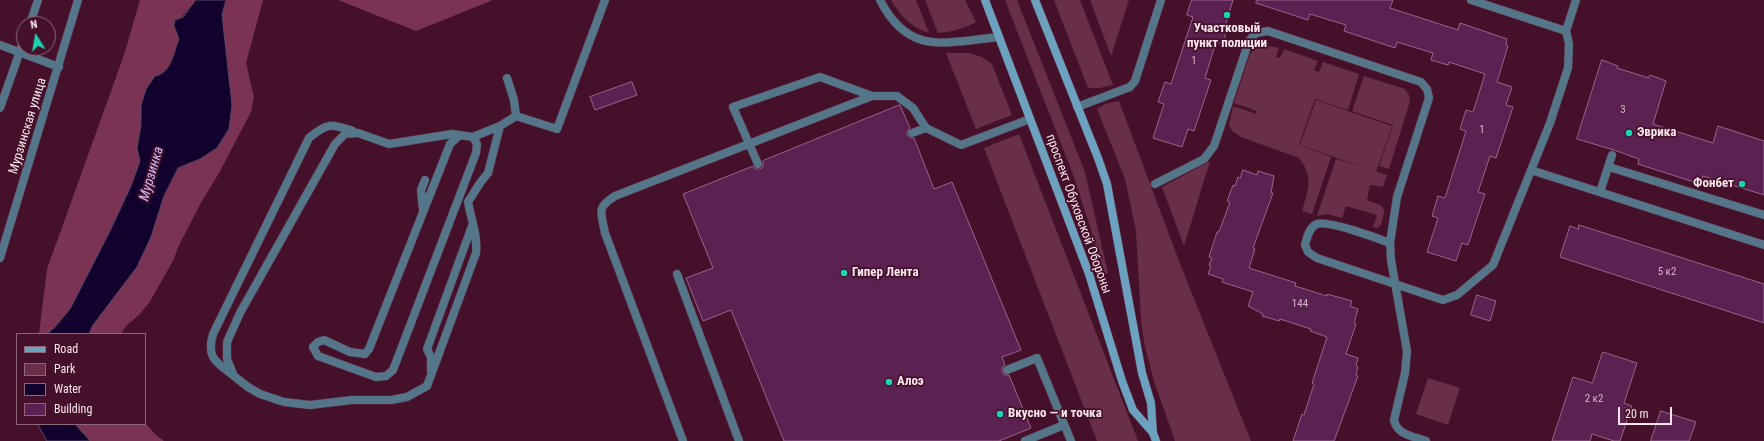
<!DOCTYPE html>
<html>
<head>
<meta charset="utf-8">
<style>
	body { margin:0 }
	#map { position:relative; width:1764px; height:441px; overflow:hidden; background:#45112a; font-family:"Roboto Condensed",sans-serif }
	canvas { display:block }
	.legend { position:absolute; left:16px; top:333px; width:130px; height:92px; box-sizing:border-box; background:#45112a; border:1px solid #8e6678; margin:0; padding:5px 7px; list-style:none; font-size:12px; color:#fbe6ed }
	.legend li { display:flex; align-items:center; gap:8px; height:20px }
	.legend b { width:20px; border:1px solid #8e6678 }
	.north { position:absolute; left:16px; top:16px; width:40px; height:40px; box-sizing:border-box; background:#45112a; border:1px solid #8e6678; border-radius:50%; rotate:349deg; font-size:11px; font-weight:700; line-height:16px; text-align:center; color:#fbe6ed }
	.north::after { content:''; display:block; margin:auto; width:14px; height:18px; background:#1ad5b2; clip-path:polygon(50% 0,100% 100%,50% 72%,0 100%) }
	.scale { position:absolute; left:1618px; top:407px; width:54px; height:18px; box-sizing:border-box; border:2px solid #fbe6ed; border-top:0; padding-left:5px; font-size:12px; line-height:14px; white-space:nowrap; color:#fbe6ed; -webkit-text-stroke:3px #45112a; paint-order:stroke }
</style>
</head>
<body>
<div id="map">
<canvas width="1764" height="441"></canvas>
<ul class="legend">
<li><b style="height:5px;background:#6ca1c0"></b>Road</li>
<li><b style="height:11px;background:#692f48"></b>Park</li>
<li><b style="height:11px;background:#12012d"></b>Water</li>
<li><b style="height:11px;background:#5b2151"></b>Building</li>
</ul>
<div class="north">N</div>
<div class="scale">20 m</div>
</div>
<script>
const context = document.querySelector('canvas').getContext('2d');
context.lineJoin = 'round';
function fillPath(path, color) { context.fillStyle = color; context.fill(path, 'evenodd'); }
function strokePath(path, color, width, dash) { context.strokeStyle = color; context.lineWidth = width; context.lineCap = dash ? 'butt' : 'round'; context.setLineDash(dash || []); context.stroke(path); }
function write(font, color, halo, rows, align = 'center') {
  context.font = font + ' "Roboto Condensed",sans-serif'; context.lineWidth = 3.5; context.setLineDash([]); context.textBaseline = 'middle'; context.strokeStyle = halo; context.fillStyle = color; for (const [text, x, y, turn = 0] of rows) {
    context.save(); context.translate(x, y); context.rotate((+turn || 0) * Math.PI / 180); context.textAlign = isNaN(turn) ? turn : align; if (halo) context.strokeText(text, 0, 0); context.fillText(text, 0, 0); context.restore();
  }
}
fillPath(new Path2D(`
	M891 0H916L929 33C911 28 900 15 891 0Z
	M925 0H965L976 22C963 29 952 32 938 33Z
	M1005 0H1017L1085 172 1108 273 1105 274 1074 177Z
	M1054 0H1080L1113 85 1100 88H1088Z
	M1090 0H1129L1111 56Z
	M1263 45 1279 48 1276 57 1280 58 1284 49 1318 61 1314 70 1319 72 1323 62 1359 74 1348 110 1315 99 1299 145 1331 157 1312 214 1302 211C1308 190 1314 177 1299 158L1241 137 1232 131 1229 125 1233 106 1256 114 1257 111 1234 103 1250 54 1255 48Z
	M946 53H969L982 57 992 64 1012 115 976 129Z
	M1364 76 1405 89 1409 95 1410 101 1389 169 1379 166 1393 125 1352 111Z
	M1316 100 1392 126 1376 172 1300 145Z
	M1119 101 1179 261 1251 441H1175L1154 381 1145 347 1141 320 1136 231 1125 179 1097 109 1105 104Z
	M1019 134 1138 441H1097L984 148Z
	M1336 159 1387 175 1383 187 1370 185 1367 200C1385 207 1387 205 1381 225L1377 228 1373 227 1377 215 1346 206 1342 218 1327 214 1317 216Z
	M1210 161 1184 246 1162 187Z
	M1428 378 1460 388 1448 425 1416 414Z`), '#692f48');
fillPath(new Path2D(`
	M140 0H196L174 26 179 39 169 66 141 105V125L137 148 140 161 131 186 109 233 70 309 55 327 47 334H39L47 269 124 55Z
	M226 0H263L246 63 254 97 251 112 219 173 202 201 179 245 173 261 149 303 139 315 126 326 121 334H89L93 325 151 237 164 196 178 168 200 159 229 129 232 105 222 15Z
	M338 0H493L416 31Z
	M145 423 156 435 164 441H90L75 424Z`), '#7a3352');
const water = new Path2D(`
	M196 0H226L222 15 232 105 229 129 217 148 200 159 178 168 164 196 151 237 137 267 93 325 89 334H47L55 327 70 309 109 233 131 186 140 161 137 148 141 125V105L146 89 155 76C172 72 173 54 179 39L174 26 175 20 183 17Z
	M38 424H75L90 441H47Z`);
fillPath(water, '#12012d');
strokePath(water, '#584667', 1);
const building = new Path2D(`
	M1192 0H1233L1225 26 1228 27 1222 44 1216 42 1205 78 1211 80 1194 131 1188 129 1182 147 1153 138 1164 104 1158 102 1165 82 1171 84 1193 17 1187 15Z
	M1257 0H1393L1390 8 1458 30 1460 23 1507 39 1506 45 1508 46 1497 82 1512 87 1506 105 1513 107 1496 158 1490 156 1478 192 1485 194 1468 245 1462 243 1456 261 1427 252 1438 218 1432 216 1438 196 1445 198 1466 131 1460 129 1466 110 1473 112 1485 74 1449 62 1448 65 1431 60 1433 53 1397 42 1395 48 1344 31 1346 25 1310 14 1308 20 1256 3Z
	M1602 60 1618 66 1617 68 1649 78 1650 75 1666 81 1653 124 1713 143 1718 126 1764 141V195L1703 176 1700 184 1638 164 1639 159 1614 150 1577 139Z
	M632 82 637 95 595 110 590 97Z
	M900 105 910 128 907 132V135L911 138H914L934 189 952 182 1021 350 1002 357 1005 365 1002 367V372L1004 375H1009L1031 428 999 441H784L731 310 703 321 686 278 713 268 683 194 753 166 755 169H760L763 167V161Z
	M1243 170 1257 175 1258 171 1274 176 1271 193H1273L1253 248 1255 249 1249 268 1296 283 1295 286 1327 296V294L1352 301 1350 306 1358 309 1354 323 1356 324 1346 354 1358 358 1356 366 1358 367 1356 375 1358 376 1334 441H1293L1302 414 1304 415 1314 384 1312 383 1327 337 1310 331 1311 329 1280 319 1279 321 1262 316 1263 314 1248 306 1253 292 1222 282 1223 279 1208 274 1211 266 1209 265 1212 258 1209 257 1217 232H1219L1230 202 1227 201 1233 185 1235 186 1238 177 1240 178Z
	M1579 225 1764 284V323L1560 257 1570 226 1578 229Z
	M1477 295 1496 301 1490 321 1471 315Z
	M1603 352 1637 363 1624 403 1632 406 1620 441H1614L1592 434 1590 441H1552L1573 377 1592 383Z
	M1661 411 1696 422 1689 441H1651Z`);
fillPath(building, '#5b2151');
strokePath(building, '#97658c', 1);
const lane = new Path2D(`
	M880 0C909 57 946 42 999 37
	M1471 0 1566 31
	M30 24 38 0
	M0 45 59 67
	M507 78 514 100 516 116
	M1077 107 1130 87 1135 81 1161 0
	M0 108 24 40
	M500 126 488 173 480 183 468 202C471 219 478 236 476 253L427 386 407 397 391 400H352L310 405 284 402 260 394 248 387 234 376 227 359V342L240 313 335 144 345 134 358 133 389 144 452 134 473 137 500 126 516 116 557 129 605 0
	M912 133 926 128
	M460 135 450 144 369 349 365 354 350 352 324 340 318 342 313 347 318 356 376 377 386 376 393 370 476 153 477 144 473 137
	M758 164 733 107 820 77 872 96H897L913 108 926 128 961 145 1030 119
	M1609 167 1764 215
	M1531 170 1764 245
	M1155 184 1204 159 1214 146 1249 41 1256 33 1268 31 1421 82 1427 89 1429 98 1397 197 1390 243 1391 260 1407 351 1405 373 1394 420C1397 435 1413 436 1426 441
	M1600 192 1612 155
	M423 210 421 190 425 180
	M1390 243C1377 238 1328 220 1317 224 1309 227 1307 238 1305 245L1308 252 1317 258 1443 300 1457 295 1493 265 1550 123 1568 68 1569 44 1566 31 1576 0
	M677 274 739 441
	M1007 370 1037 358 1071 441
	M431 371V357L427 349 472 226
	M234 376C216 362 206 358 213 334L309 138C328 122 331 124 353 131
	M683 441 605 233C601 212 596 208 615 196L872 96
	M1025 441 1064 425`);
const street = new Path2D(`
	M0 258 78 0`);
const secondary = new Path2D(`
	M985 0 1089 274 1122 381 1133 410 1153 433 1156 441
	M1035 0 1098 158 1107 184 1142 373 1151 403 1153 433`);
strokePath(lane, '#5e2f45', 9);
strokePath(street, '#5e2f45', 9);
strokePath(secondary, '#5e2f45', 9);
strokePath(lane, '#557589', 8);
strokePath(street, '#557589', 8);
strokePath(secondary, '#6ca1c0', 8);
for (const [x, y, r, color] of [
	[1227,15,4,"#1ad5b2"],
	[1629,133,4,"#1ad5b2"],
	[1742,184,4,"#1ad5b2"],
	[844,273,4,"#1ad5b2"],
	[889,382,4,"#1ad5b2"],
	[1000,414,4,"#1ad5b2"]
]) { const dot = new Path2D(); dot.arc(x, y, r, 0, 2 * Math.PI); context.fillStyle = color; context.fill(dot); strokePath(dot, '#45112a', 1.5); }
write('11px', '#d3b5c6', null, [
	["1",1194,61],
	["3",1623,110],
	["1",1482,130],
	["5 к2",1667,272],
	["144",1300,304],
	["2 к2",1594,399]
]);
write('bold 13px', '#fbe6ed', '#45112a', [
	["Участковый",1227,29,"center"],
	["пункт полиции",1227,44,"center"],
	["Эврика",1637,133],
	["Фонбет",1734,184,"right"],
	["Гипер Лента",852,273],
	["Алоэ",897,382],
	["Вкусно — и точка",1008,414]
], 'left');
write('13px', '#fbe6ed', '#45112a', [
	["Мурзинская улица",28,126,-73],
	["проспект Обуховской Обороны",1078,214,70]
]);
write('italic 14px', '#c7baf4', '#45112a', [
	["Мурзинка",152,174,-74]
]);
</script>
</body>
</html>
